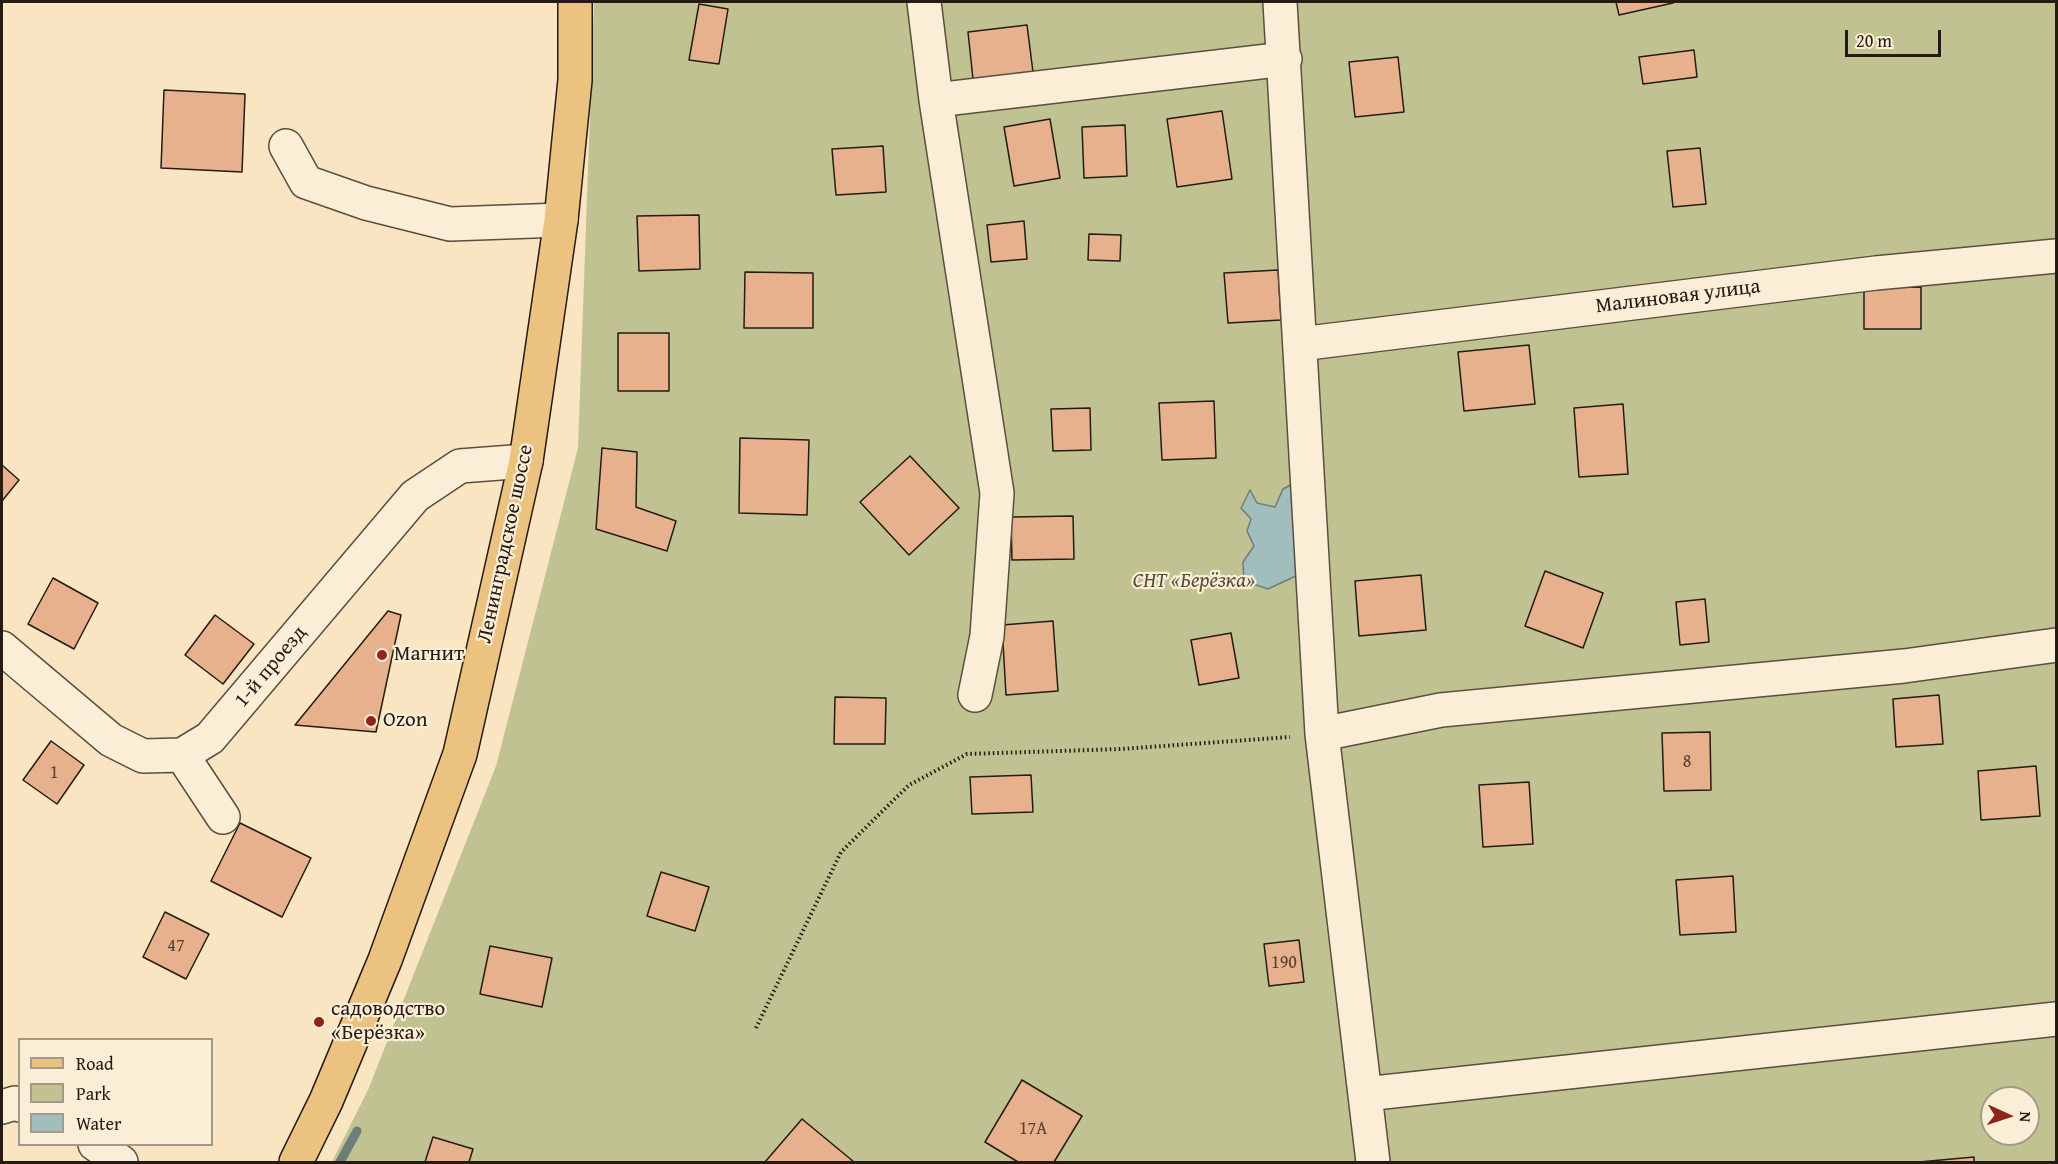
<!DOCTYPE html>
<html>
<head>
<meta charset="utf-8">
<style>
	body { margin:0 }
	#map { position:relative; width:2058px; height:1164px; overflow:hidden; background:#f9e5c2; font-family:"Gentium Book Plus",serif }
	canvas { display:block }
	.frame { position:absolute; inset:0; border:3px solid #251b14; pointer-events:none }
	.legend { position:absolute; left:18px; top:1038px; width:195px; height:108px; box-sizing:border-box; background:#fbeed7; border:2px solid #a59a89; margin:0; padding:8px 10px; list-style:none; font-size:18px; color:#251b14 }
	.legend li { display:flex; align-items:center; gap:12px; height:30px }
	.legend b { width:30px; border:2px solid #a59a89 }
	.north { position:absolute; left:1980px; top:1086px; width:60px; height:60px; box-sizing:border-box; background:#fbeed7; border:2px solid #a59a89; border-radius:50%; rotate:93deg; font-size:16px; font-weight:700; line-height:24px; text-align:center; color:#251b14 }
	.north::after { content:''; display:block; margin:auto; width:21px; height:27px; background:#8f2418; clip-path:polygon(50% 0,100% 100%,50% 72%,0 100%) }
	.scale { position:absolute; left:1845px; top:30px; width:96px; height:27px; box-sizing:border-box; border:3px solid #251b14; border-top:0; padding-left:8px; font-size:18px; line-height:21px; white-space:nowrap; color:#251b14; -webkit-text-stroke:4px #fbeed7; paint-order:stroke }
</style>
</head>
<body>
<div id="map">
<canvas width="2058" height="1164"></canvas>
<div class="frame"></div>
<ul class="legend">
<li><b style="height:8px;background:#ecc281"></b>Road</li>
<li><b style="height:16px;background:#c0c391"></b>Park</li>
<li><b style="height:16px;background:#a1bdbc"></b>Water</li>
</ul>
<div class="north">N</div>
<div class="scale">20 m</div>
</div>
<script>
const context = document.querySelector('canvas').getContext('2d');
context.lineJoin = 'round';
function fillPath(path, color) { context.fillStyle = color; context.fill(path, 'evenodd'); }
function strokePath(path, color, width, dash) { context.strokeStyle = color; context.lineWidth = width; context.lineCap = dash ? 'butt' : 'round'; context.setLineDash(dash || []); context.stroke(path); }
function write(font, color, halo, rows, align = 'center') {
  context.font = font + ' "Gentium Book Plus",serif'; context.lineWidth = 4.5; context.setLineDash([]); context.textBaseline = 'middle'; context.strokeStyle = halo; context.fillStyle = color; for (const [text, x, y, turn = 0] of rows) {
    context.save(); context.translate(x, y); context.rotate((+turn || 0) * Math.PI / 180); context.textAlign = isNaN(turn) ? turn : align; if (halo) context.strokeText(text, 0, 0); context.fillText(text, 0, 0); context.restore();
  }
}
fillPath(new Path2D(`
	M594 2H2056V1162H332L368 1090 496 766 578 448ZM1992 1098H2028V1134H1992Z`), '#c0c391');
const water = new Path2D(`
	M1298 481 1300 574 1268 589 1244 581 1243 562 1254 546 1247 531 1251 519 1241 508 1250 490 1257 503 1275 507 1283 489Z`);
fillPath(water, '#a1bdbc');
strokePath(water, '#6f7c79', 1.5);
strokePath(new Path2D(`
	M340 1162 357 1131`), '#6f7c79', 9);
const building = new Path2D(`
	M1616 2H1673V3L1619 15Z
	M699 4 728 9 719 64 689 60Z
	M1027 25 1033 72 973 79 968 32Z
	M1694 50 1697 77 1643 84 1639 57Z
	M1398 57 1404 112 1355 117 1349 62Z
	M164 90 245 94 242 172 161 168Z
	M1222 111 1232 179 1177 187 1167 119Z
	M1050 119 1060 178 1014 186 1004 127Z
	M1125 125 1127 176 1084 178 1082 127Z
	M883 146 886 192 836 195 832 149Z
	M1700 148 1706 204 1673 207 1667 151Z
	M699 215 700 269 639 271 637 216Z
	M1024 221 1027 259 991 262 987 225Z
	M1089 234 1121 235 1120 261 1088 260Z
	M1278 270 1281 320 1228 323 1224 273Z
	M745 272 813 273V328H744Z
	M1921 287V329H1864V288Z
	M618 333H669V391H618Z
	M1529 345 1535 404 1464 411 1458 352Z
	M1214 401 1216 458 1162 460 1159 403Z
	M1623 404 1628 474 1579 477 1574 408Z
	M1090 408 1091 450 1053 451 1051 409Z
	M740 438 809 440 807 515 739 513Z
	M602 448 637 452 636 507 676 521 667 551 596 529Z
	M910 456 959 508 909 555 860 502Z
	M2 465 19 480 2 501Z
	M1073 516 1074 559 1012 560 1011 517Z
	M1545 571 1603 593 1583 648 1525 626Z
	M1421 575 1426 630 1359 636 1355 581Z
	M53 578 98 603 74 649 28 624Z
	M1705 599 1709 642 1680 645 1676 602Z
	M388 611 401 615 376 732 295 725Z
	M215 615 254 644 223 684 185 655Z
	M1053 621 1058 691 1006 695 1002 625Z
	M1231 633 1239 678 1199 685 1191 640Z
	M1939 695 1943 744 1896 747 1893 699Z
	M835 697 886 698 885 744H834Z
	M1710 732 1711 790 1664 791 1662 733Z
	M51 741 84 765 57 804 23 780Z
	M2036 766 2040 816 1981 820 1978 771Z
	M1031 775 1033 812 972 814 970 777Z
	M1529 782 1533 844 1483 847 1479 785Z
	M240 823 311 858 282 917 211 881Z
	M661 872 709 887 695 931 647 916Z
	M1733 876 1736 932 1680 935 1676 880Z
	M165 912 209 934 186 979 143 957Z
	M1299 940 1304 982 1269 986 1264 944Z
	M490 946 552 958 542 1007 480 994Z
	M1022 1080 1082 1116 1054 1162H1018L985 1142Z
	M802 1119 854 1162H765Z
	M433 1137 473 1149 469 1162H425Z
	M1974 1157V1162H1919Z`);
fillPath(building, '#e8b18d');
strokePath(building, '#251b14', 1.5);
const minor = new Path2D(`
	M924 2 936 100 997 493 987 636 975 695
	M1280 2 1322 734 1373 1162
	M936 100 1285 59
	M286 146 306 182 366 203 450 224 561 220
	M1300 344 1876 273 2056 256
	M2 648 111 740 143 756 182 755 210 738 415 496 460 466 526 461
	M1322 734 1441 710 1904 666 2056 645
	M182 755 223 817
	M1365 1094 2056 1019
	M2 1107 15 1103 20 1105
	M95 1144 121 1162`);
const major = new Path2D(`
	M296 1162 326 1101 385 960 460 754 526 461 561 220 575 80V2`);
strokePath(minor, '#5a4e40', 36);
strokePath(major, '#251b14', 36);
strokePath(new Path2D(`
	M756 1028 841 852 909 785 967 754 1121 749 1290 737`), '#251b14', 4, [1.5, 3]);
strokePath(minor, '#fbeed7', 33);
strokePath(major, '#ecc281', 33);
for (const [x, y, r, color] of [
	[382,655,6,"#8f2418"],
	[371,721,6,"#8f2418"],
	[319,1022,6,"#8f2418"]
]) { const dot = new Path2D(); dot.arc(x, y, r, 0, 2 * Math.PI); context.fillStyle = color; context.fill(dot); strokePath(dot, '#fbeed7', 2); }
write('18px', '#564032', null, [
	["8",1687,762],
	["1",54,773],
	["47",176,946],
	["190",1284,963],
	["17А",1033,1129]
]);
write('21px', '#251b14', '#fbeed7', [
	["Малиновая улица",1678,297,-7],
	["Ленинградское шоссе",506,544,-78],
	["1-й проезд",271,667,-50]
]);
write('italic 21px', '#544d3a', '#fbeed7', [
	["СНТ «Берёзка»",1194,582]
]);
write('21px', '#251b14', '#fbeed7', [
	["Магнит",394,655],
	["Ozon",383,721],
	["садоводство",331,1010],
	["«Берёзка»",331,1034]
], 'left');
</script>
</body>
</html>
